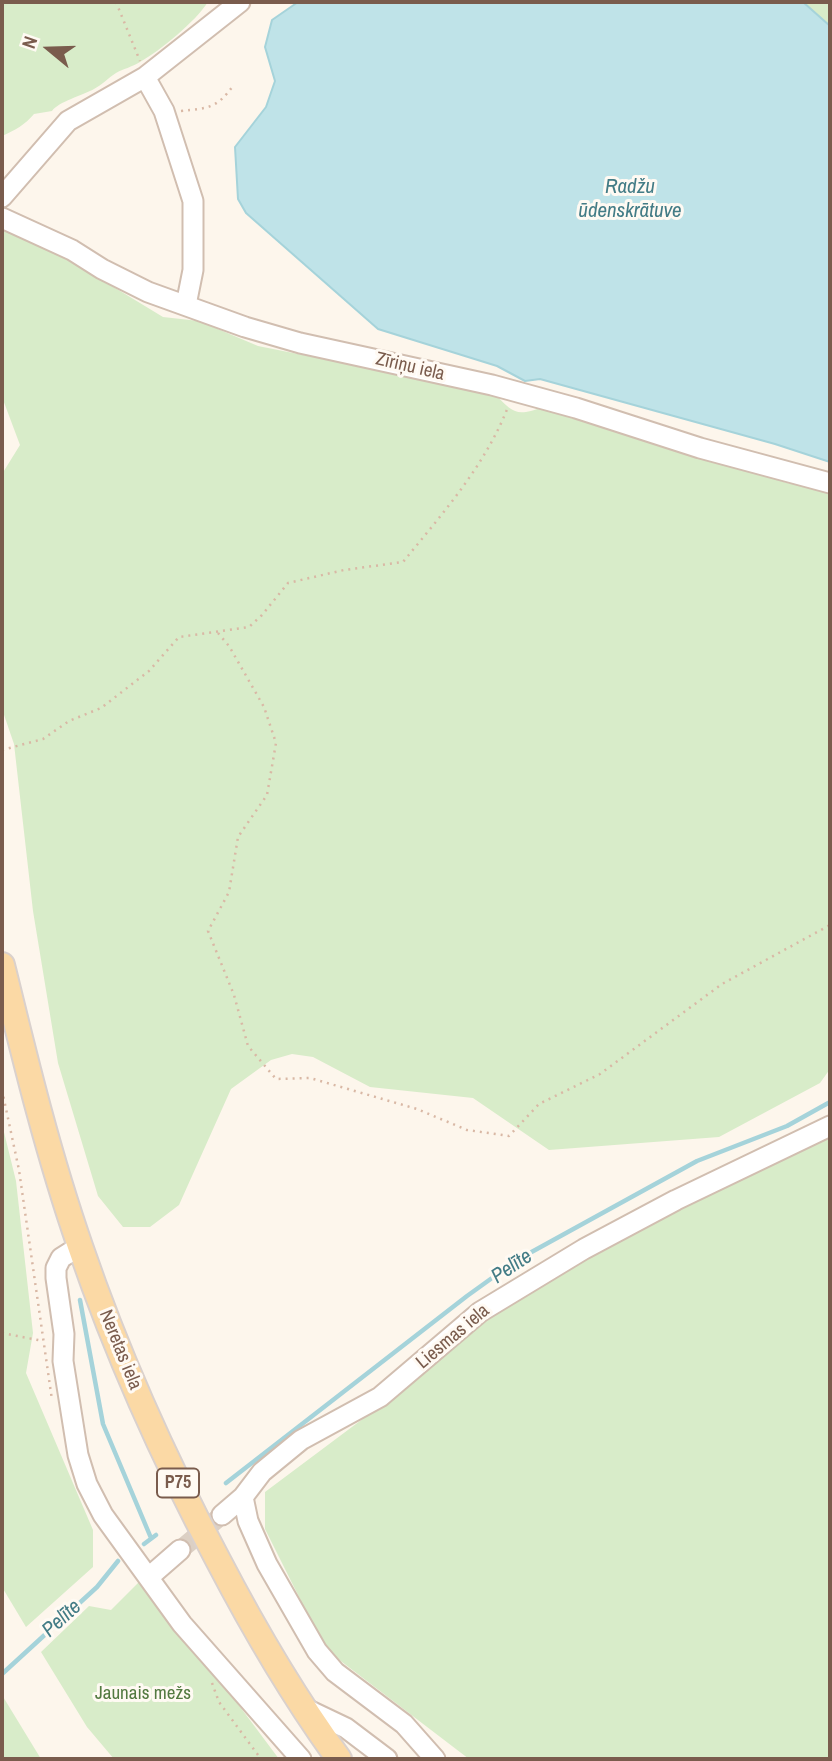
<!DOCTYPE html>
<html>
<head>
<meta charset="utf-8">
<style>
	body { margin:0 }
	#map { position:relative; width:832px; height:1761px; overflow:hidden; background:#fdf6ec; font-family:"Archivo Narrow",sans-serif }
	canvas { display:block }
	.frame { position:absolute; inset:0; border:4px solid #7a5c4d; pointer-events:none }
	.north { position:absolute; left:14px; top:14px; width:70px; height:70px; -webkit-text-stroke:5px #fffaf3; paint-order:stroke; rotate:289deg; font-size:19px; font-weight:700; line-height:28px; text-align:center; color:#7a5c4d }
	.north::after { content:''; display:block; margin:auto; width:24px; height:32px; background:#7a5c4d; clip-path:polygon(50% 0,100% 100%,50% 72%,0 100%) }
</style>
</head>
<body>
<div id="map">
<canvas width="832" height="1761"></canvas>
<div class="frame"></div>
<div class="north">N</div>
</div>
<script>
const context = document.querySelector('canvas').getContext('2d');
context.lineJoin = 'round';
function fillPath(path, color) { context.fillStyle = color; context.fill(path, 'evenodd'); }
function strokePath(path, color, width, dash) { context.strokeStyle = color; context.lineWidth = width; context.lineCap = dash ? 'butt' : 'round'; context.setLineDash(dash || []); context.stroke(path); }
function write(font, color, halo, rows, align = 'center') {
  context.font = font + ' "Archivo Narrow",sans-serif'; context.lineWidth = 6; context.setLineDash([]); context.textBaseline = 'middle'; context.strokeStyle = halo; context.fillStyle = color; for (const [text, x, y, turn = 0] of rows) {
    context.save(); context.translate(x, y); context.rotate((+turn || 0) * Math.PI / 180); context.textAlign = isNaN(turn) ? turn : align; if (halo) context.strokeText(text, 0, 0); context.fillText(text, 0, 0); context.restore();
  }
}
fillPath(new Path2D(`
	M2 2H208C195 22 161 50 140 62 132 67 123 69 116 73 108 78 102 85 94 89 83 95 58 102 52 111L34 114C26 124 14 131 2 136Z
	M803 2H830V26Z
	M18 229 163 317 199 321 258 346 494 393C513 413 516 417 543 407L787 483 830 491V1069L820 1083 719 1137 549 1150 473 1098 370 1087 313 1057 292 1054 271 1060 231 1089 179 1205 150 1227H123L98 1196 58 1063 33 911 14 744 2 709V474L20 445 2 397V231Z
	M2 1124 16 1181 33 1333 26 1373 93 1530V1567L26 1627 2 1587Z
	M830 1134V1759H469L325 1649 265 1529V1492L384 1403 484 1318 588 1255 679 1206Z
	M140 1581 180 1638 223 1684 279 1759H114L87 1727 41 1652 89 1606 111 1610Z
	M2 1695 41 1759H2Z`), '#d8ecc9');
const water = new Path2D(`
	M298 2H803L830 26V462L775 444 540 379 525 381 497 366 378 329 246 213 238 199 235 147 266 107 275 81 265 47 272 20Z`);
fillPath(water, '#bfe3e8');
strokePath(water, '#a5d3da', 2);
strokePath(new Path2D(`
	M80 1300 103 1424 151 1538
	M226 1483 467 1296 517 1260 697 1161 787 1126 830 1102
	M144 1544 156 1535
	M2 1674 97 1587 118 1561`), '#a5d3da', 4.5);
strokePath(new Path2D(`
	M180 1550 222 1515`), '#dcd0c4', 19, [19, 10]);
const minor = new Path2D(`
	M145 77 164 111 193 201V270L186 305
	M2 197 68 121 145 77 240 2
	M2 218 72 250 102 269 148 292 245 327 300 343 492 385 576 408 700 448 830 483
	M80 1246 61 1258 56 1268V1278L64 1334 63 1361 78 1455 87 1484 103 1515 182 1624 301 1759
	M243 1497 248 1521 267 1564 317 1651 335 1672 404 1724 435 1759
	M222 1515 243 1497 262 1472 301 1440 380 1397 480 1312 584 1249 676 1200 830 1126
	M149 1577 180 1550
	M304 1708 346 1728 387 1759`);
const major = new Path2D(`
	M2 965C25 1059 48 1154 80 1246 117 1354 164 1459 218 1560 254 1629 293 1696 339 1759`);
strokePath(minor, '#d1beb0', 23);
strokePath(major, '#dad1cd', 28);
strokePath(new Path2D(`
	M116 2 140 61
	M181 111C208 108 216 109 233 86
	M218 633 229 646 264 707 276 743 267 795 238 837 229 892 208 931 234 995 248 1046 276 1079 310 1078 417 1109 467 1130 509 1136 539 1104 600 1074 722 984 830 925
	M2 750 43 739 69 721 101 708 149 671 179 637 249 627 262 615 288 583 344 570 403 562C442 514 485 466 508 407
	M2 1090 19 1170 52 1400
	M2 1333 43 1341
	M212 1683 219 1702 261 1759`), '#d9b8a5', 2.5, [2, 5]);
strokePath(minor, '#fff', 19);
strokePath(major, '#fbd9a5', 24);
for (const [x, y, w] of [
	[178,1483,42]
]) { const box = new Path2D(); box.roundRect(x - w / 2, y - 14.5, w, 29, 5); context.fillStyle = '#fffaf3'; context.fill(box); strokePath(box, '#7a5c4d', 2); }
write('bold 18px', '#7a5c4d', null, [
	["P75",178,1483]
]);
write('19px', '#7a5c4d', '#fffaf3', [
	["Zīriņu iela",410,367,13],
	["Liesmas iela",453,1337,-40],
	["Neretas iela",120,1350,68]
]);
write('19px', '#537a41', '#fffaf3', [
	["Jaunais mežs",143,1694]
]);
write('italic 21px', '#437c86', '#fffaf3', [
	["Radžu",630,187],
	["ūdenskrātuve",630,211],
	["Pelīte",512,1267,-34],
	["Pelīte",62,1619,-42]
]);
</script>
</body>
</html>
